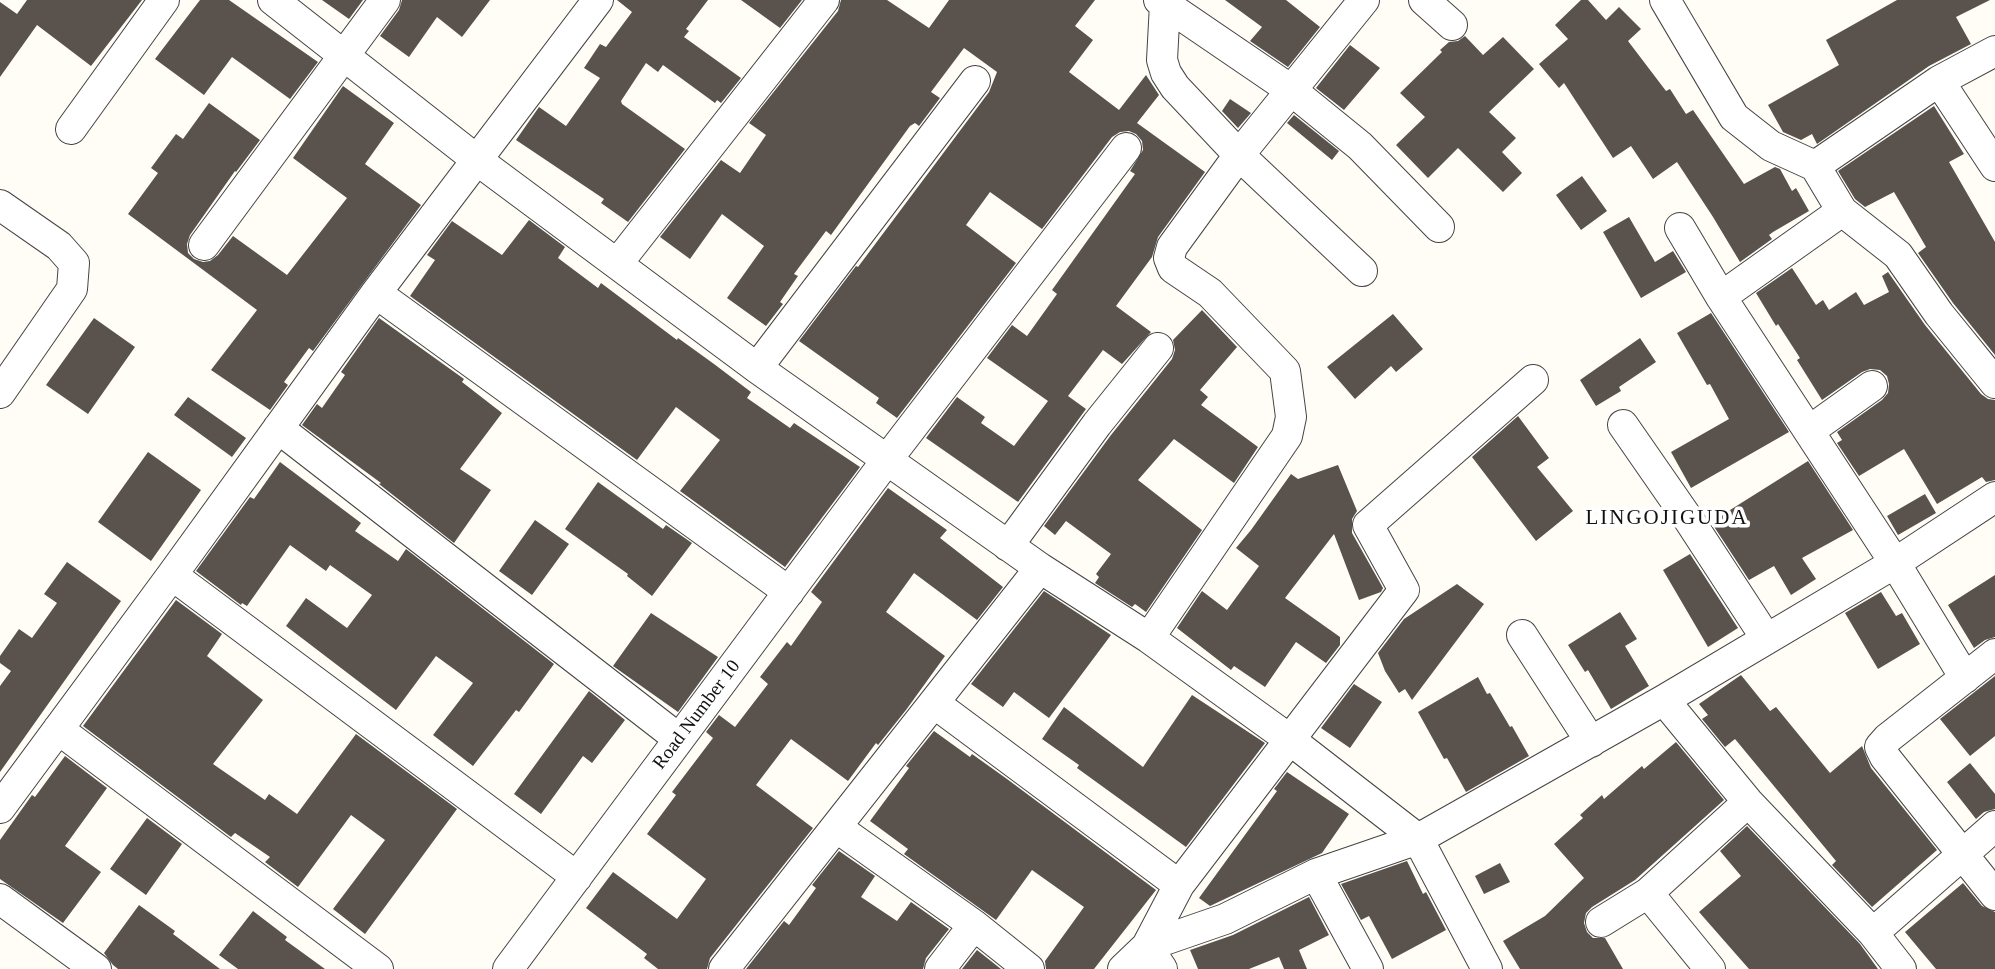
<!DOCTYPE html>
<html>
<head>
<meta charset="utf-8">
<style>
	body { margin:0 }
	canvas { display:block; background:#fffdf5 }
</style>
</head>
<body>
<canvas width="1995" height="969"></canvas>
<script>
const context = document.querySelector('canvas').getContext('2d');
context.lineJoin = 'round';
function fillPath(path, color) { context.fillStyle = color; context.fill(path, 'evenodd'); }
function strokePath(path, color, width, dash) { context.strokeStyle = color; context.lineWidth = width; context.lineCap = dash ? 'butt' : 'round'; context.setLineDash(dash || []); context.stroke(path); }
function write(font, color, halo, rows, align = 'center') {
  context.font = font + ' "Times New Roman",serif'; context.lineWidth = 7; context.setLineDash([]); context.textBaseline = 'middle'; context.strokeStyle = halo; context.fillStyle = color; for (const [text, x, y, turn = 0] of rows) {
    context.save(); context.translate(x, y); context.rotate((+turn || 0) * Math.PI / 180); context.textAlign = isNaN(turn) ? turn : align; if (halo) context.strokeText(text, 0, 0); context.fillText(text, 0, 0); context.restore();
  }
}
fillPath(new Path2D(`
	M27 0H142L91 66 37 25 0 77V2L17 14Z
	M200 0H229L318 62 290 99 232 57 204 95 155 59Z
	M322 0H363L349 19Z
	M402 0H490L462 37 437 17 409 57 380 36 399 10Z
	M617 0H708L686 29 689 31 684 37 741 78 721 103 717 100 715 103 663 65 658 72 646 63 621 101 622 104 685 149 628 222 601 203 604 199 516 140 539 107 566 126 600 78 584 68 600 44 606 47 632 12Z
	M741 0H802L780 28Z
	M841 0H887L929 28 949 0H1095L1075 26 1093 40 1069 72 1119 110 1146 75 1159 95 1137 123 1205 172 1158 237 1152 257 1116 306 1151 332 1122 364 1103 350 1068 396 1086 409 1018 502 926 438 957 397 985 417 981 423 1014 446 1048 401 987 358 1012 325 1027 336 1057 294 1052 290 1135 174 1130 171 1143 150 1142 141 1136 134 1129 131 1120 132 1112 137 1042 229 990 192 966 225 1016 263 897 418 876 403 879 398 799 341 856 266 858 267 989 92 997 72 964 48 931 92 940 98 919 126 915 123 910 126 831 235 826 231 794 274 798 276 780 302 783 304 766 326 727 298 764 246 722 214 690 259 660 237 721 160 740 173 766 135 749 123 838 11Z
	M1225 0H1286L1320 27 1288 67 1250 41 1262 27Z
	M1581 0H1588L1606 20 1619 7 1641 29 1628 41 1666 91 1670 89 1686 114 1693 110 1744 184 1775 167 1780 169 1792 191 1796 188 1809 211 1773 232 1769 235 1772 239 1740 262 1713 217 1677 162 1653 179 1631 146 1613 158 1564 83 1559 88 1539 64 1568 39 1555 25Z
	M1897 0H1990L1956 17 1971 44 1929 66 1817 144 1812 134 1801 140 1783 132 1768 105 1839 65 1826 40Z
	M1465 36 1483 55 1503 37 1534 69 1489 112 1516 138 1502 152 1522 173 1503 192 1458 148 1428 178 1396 145 1425 117 1400 93 1442 52 1440 50 1449 42 1458 41Z
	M1350 45 1380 68 1344 110 1316 88Z
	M343 86 394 123 365 164 421 205 313 351 309 348 284 382 288 385 270 410 211 370 257 310 128 214 158 173 151 168 176 134 183 139 209 103 260 140 236 172 235 171 190 235 187 244 188 253 194 259 203 262 210 261 218 255 233 236 287 275 347 198 293 158Z
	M1230 99 1251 113 1238 128 1222 111Z
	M1934 106 1964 154 1949 162 1995 242V355L1953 303 1918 253 1926 247 1894 192 1865 207 1855 199 1838 171Z
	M1294 115 1339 151 1332 160 1287 123Z
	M1582 176 1607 211 1581 230 1556 195Z
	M1629 217 1655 262 1673 251 1686 272 1641 298 1603 232Z
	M529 220 565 247 558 258 598 288 601 283 677 340 678 338 714 364 751 392 747 398 790 428 794 423 860 467 785 567 680 491 720 440 676 407 637 460 410 296 435 260 427 255 452 221 502 255Z
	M1792 268 1816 305 1823 300 1829 310 1856 292 1864 305 1889 292 1882 276 1888 272 1925 325 1981 394 1988 399 1995 400V480L1986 482 1982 477 1937 504 1904 449 1859 476 1837 443 1842 440 1837 432 1882 400 1888 393 1889 384 1887 376 1880 370 1870 369 1862 372 1822 400 1797 360 1800 358 1778 324 1776 326 1756 293Z
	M1202 310 1237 347 1200 390 1208 397 1201 405 1258 447 1234 483 1174 439 1138 480 1202 530 1146 612 1135 604 1132 607 1095 583 1099 577 1096 574 1111 554 1066 521 1055 535 1044 526 1111 435 1172 359 1175 350 1173 340Z
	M1711 313 1789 432 1691 488 1671 452 1729 419 1710 384 1707 385 1677 333Z
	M1393 314 1423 349 1396 372 1391 366 1355 399 1327 367Z
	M94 318 135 347 88 414 46 385Z
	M379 318 464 379 462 382 502 413 460 469 491 490 454 543 379 484 381 483 302 425 317 404 322 408 345 375 341 372Z
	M1640 338 1656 362 1619 387 1621 391 1596 406 1580 380Z
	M188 397 246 438 232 457 174 415Z
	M1518 416 1549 458 1537 467 1573 511 1536 541 1472 457Z
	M148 452 201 490 151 561 98 522Z
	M1808 461 1853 530 1802 558 1816 579 1791 595 1774 566 1749 580 1711 522Z
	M280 462 361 523 355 531 398 561 406 549 554 664 519 712 516 710 473 766 433 735 473 683 436 656 396 710 286 626 306 598 347 628 372 595 330 565 326 571 290 545 247 606 242 603 241 605 196 571 250 497 254 499Z
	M1338 465 1357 511 1352 519V533L1383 588 1381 592 1359 600 1334 534 1285 598 1340 637V645L1326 663 1296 642 1265 687 1234 666 1231 670 1177 628 1202 591 1227 610 1259 566 1236 548 1251 530 1291 474 1298 479Z
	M598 482 663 529 666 525 692 543 652 596 627 576 628 574 565 529Z
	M888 488 947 530 940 538 1003 587 977 620 914 573 886 612 945 656 906 710 878 745 876 743 848 781 791 739 756 785 813 828 710 958 707 969H658L644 958 647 954 586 908 613 872 677 919 706 879 647 834 676 795 672 792 713 738 706 732 719 715 735 727 768 684 760 677 787 642 791 646 822 602 811 592Z
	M1925 494 1936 513 1898 535 1887 516Z
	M535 520 569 544 532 595 499 571Z
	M1690 554 1738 628 1708 647 1663 570Z
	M67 562 121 601 0 772V686L11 671 0 663V656L19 629 32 638 57 603 44 594Z
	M1995 575V637L1985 640 1974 648 1948 605Z
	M1457 584 1484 604 1412 700 1405 689 1399 693 1385 671 1378 653 1404 619Z
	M1044 591 1111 635 1049 718 1014 692 1003 707 971 684Z
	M1881 592 1896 616 1902 613 1920 644 1878 669 1845 613Z
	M176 600 222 634 207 656 263 700 213 764 265 800 269 794 297 814 356 734 457 809 365 934 333 909 385 840 351 815 298 887 265 862 270 857 235 833 231 837 83 726Z
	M1620 612 1637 639 1625 646 1649 686 1611 709 1588 670 1585 672 1568 645Z
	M651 613 718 657 678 712 613 666Z
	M1741 675 1770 711 1776 707 1830 773 1862 746 1871 768 1937 850 1872 907 1832 865 1836 861 1735 739 1725 747 1702 719 1708 715 1699 704Z
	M1995 676V736L1970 756 1940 719Z
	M1478 677 1487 694 1490 693 1510 727 1512 726 1529 756 1466 792 1447 758 1444 759 1418 712Z
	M1354 684 1382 702 1350 748 1321 728Z
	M589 691 625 720 592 763 583 756 541 814 514 794Z
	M1192 695 1265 743 1186 847 1077 768 1079 765 1042 739 1064 707 1143 767Z
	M934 731 970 757 972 754 1007 779 1156 890 1094 969H1046L1045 961 1084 907 1032 870 996 920 904 854 908 849 870 821 909 768 906 766Z
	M1676 742 1724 800 1635 880 1592 907 1586 913 1584 923 1587 932 1593 938H1605L1623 969H1520L1503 941 1545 916 1584 878 1554 844 1583 818 1580 815 1602 795 1604 799 1642 766 1644 769Z
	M65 756 107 788 65 846 101 872 63 923 0 879V840L32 795 35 797Z
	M1970 763 1995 794V809L1984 812 1976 819 1947 782Z
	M1287 772 1349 814 1322 853 1210 906 1199 898 1277 791 1274 789Z
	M147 818 182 844 146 895 110 869Z
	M1747 826 1860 944 1878 969H1749L1699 912 1741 876 1720 851Z
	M839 851 875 876 861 897 897 921 911 902 949 929 926 958 923 969H746L784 921 789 925 816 888 812 885Z
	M1407 861 1423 894 1426 892 1446 930 1392 959 1369 916 1361 920 1341 884Z
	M1500 863 1510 882 1484 894 1475 876Z
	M1963 883 1982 906 1995 912V969H1936L1905 932Z
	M1309 897 1329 935 1299 950 1307 969H1284L1279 957 1249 969H1198L1190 950 1233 935Z
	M139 905 175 931 173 934 220 969H118L113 965 104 953Z
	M253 911 287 937 285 940 325 969H238L219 955Z
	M977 950 1001 969H962Z`), '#5a524d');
const minor = new Path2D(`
	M273 0 477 160 757 368 1040 568 1149 638 1289 739 1418 839 1487 969
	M1159 0 1291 90 1360 146 1439 227
	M1424 0 1452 25
	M1665 0 1734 117 1771 146 1815 166 1939 81 1995 51
	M1165 4 1162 60 1166 73 1175 87 1239 155 1362 271
	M1939 81 1995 166
	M71 129 164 0
	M1815 166 1842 211
	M0 205 59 246 74 263 72 289 0 393
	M1680 228 1721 297 1895 563 1965 678
	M204 245 385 0
	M617 264 824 0
	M376 293 789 592
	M1721 297 1842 211 1898 255 1939 314 1995 383
	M757 368 975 81
	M1623 425 1691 523 1766 638
	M278 428 679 739
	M1809 431 1872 386
	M1008 546 1097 424 1158 348
	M172 575 577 877
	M1522 635 1591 742
	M1149 638 1287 436 1291 417 1285 371 1210 293 1173 268 1169 258 1172 247 1239 155 1364 0
	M1995 654 1888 738 1880 747 1885 757 1995 895
	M1664 700 1748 802 1873 933 1901 969
	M934 703 1179 885
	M58 729 378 969
	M0 808 172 575 376 293 598 0
	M836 827 974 925 1029 969
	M1316 874 1368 969
	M1648 893 1710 969
	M0 899 96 969
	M1601 922 1648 893 1748 802
	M1873 933 1995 826
	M508 969 886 461 1126 148
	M724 969 1040 568
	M940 969 974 925
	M1123 969 1147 946 1179 885 1404 590 1368 525 1533 380
	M1162 969 1147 946 1225 919 1316 874 1418 839 1664 700 1895 563 1995 497`);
strokePath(minor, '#444', 32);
strokePath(minor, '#fff', 30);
write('19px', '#111', '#fff', [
	["Road Number 10",697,715,-53]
]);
context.letterSpacing = '2px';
write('21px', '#111', '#fff', [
	["LINGOJIGUDA",1667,518]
]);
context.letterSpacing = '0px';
</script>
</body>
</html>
